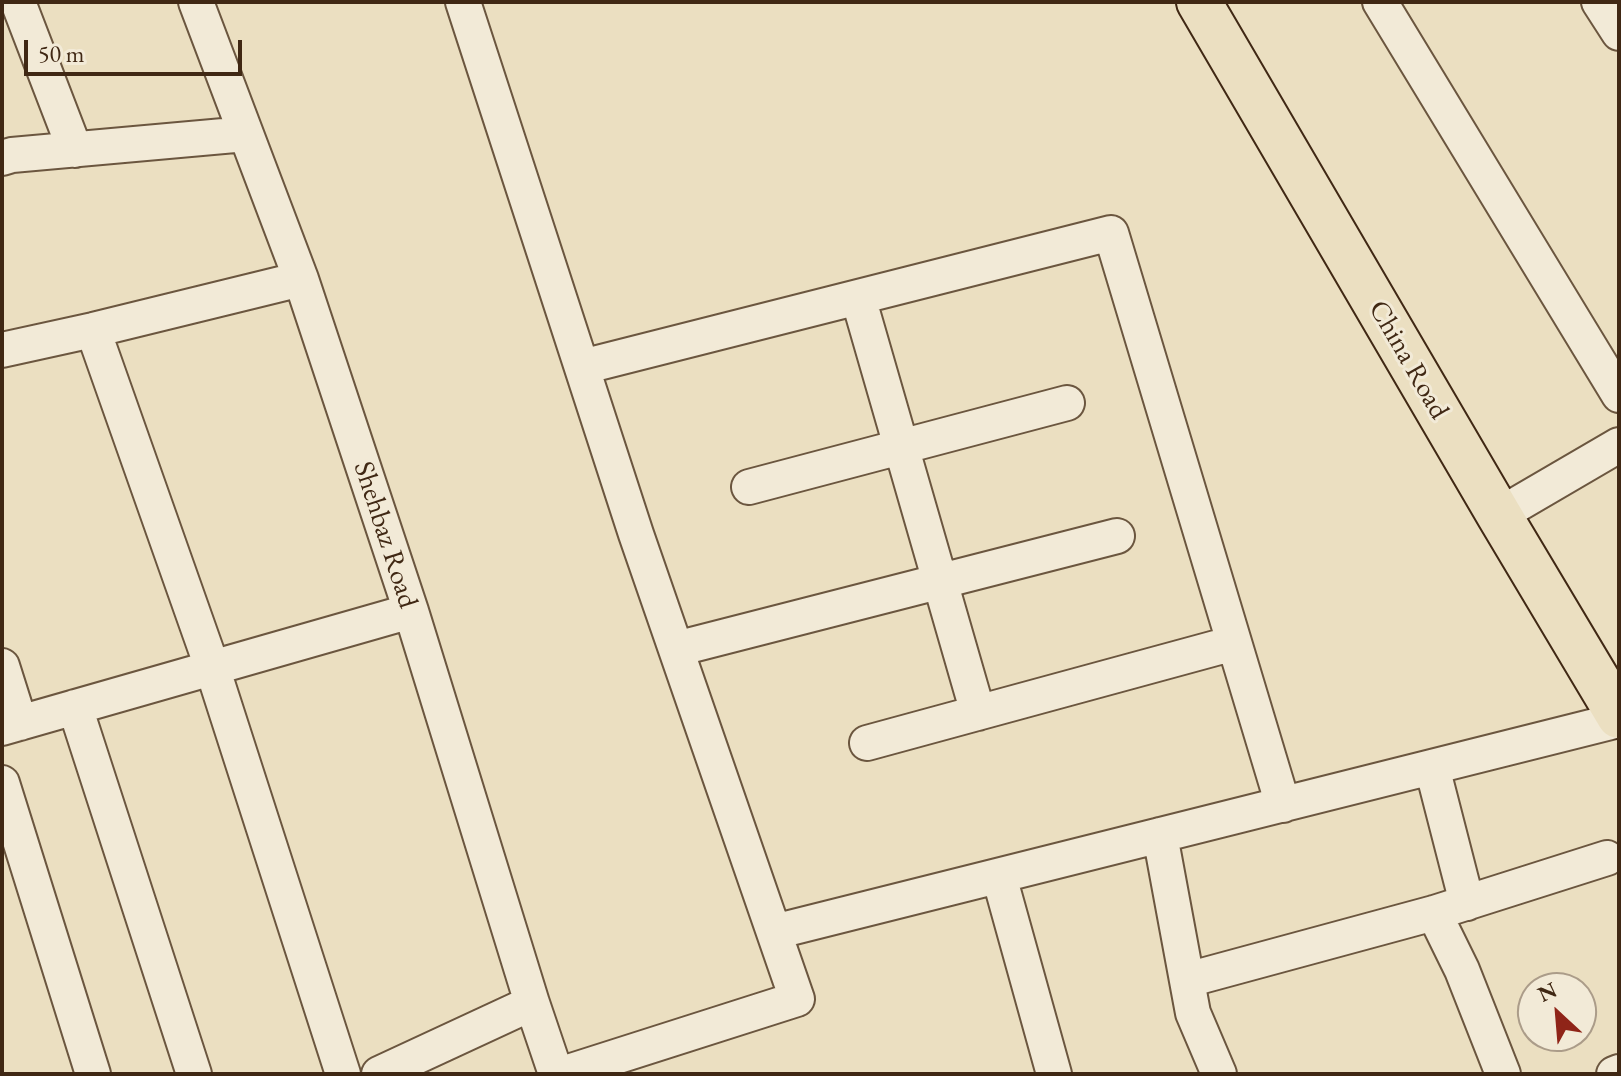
<!DOCTYPE html>
<html>
<head>
<meta charset="utf-8">
<style>
	body { margin:0 }
	#map { position:relative; width:1621px; height:1076px; overflow:hidden; background:#ebdfc1; font-family:"EB Garamond",serif }
	canvas { display:block }
	.frame { position:absolute; inset:0; border:4px solid #402814; pointer-events:none }
	.north { position:absolute; left:1517px; top:972px; width:80px; height:80px; box-sizing:border-box; background:#f2ead7; border:2px solid #ab9c89; border-radius:50%; rotate:334deg; font-size:22px; font-weight:700; line-height:32px; text-align:center; color:#402814 }
	.north::after { content:''; display:block; margin:auto; width:28px; height:36px; background:#8f2418; clip-path:polygon(50% 0,100% 100%,50% 72%,0 100%) }
	.scale { position:absolute; left:24px; top:40px; width:218px; height:36px; box-sizing:border-box; border:4px solid #402814; border-top:0; padding-left:10px; font-size:24px; line-height:28px; white-space:nowrap; color:#402814; -webkit-text-stroke:6px #f2ead7; paint-order:stroke }
</style>
</head>
<body>
<div id="map">
<canvas width="1621" height="1076"></canvas>
<div class="frame"></div>
<div class="north">N</div>
<div class="scale">50 m</div>
</div>
<script>
const context = document.querySelector('canvas').getContext('2d');
context.lineJoin = 'round';
function strokePath(path, color, width, dash) { context.strokeStyle = color; context.lineWidth = width; context.lineCap = dash ? 'butt' : 'round'; context.setLineDash(dash || []); context.stroke(path); }
function write(font, color, halo, rows, align = 'center') {
  context.font = font + ' "EB Garamond",serif'; context.lineWidth = 6; context.setLineDash([]); context.textBaseline = 'middle'; context.strokeStyle = halo; context.fillStyle = color; for (const [text, x, y, turn = 0] of rows) {
    context.save(); context.translate(x, y); context.rotate((+turn || 0) * Math.PI / 180); context.textAlign = isNaN(turn) ? turn : align; if (halo) context.strokeText(text, 0, 0); context.fillText(text, 0, 0); context.restore();
  }
}
const minor = new Path2D(`
	M18 2 75 150
	M196 2 301 279 411 611 532 1003 556 1074
	M463 2 636 534 797 999 562 1074
	M1380 2 1619 395
	M1599 2 1619 33
	M2 158 12 155 246 134
	M858 297 978 713
	M93 330 212 667 343 1074
	M2 350 93 330 301 279
	M582 367 1111 233 1283 805
	M749 487 1067 403
	M1499 515 1619 445
	M676 649 1117 536
	M2 666 20 723
	M75 707 194 1074
	M2 728 411 611
	M867 743 1234 643
	M1432 767 1467 903
	M2 783 93 1074
	M1160 835 1193 1013 1219 1074
	M999 876 1054 1074
	M1434 913 1462 970 1503 1074
	M774 932 1619 720
	M1187 980 1434 913 1607 858
	M379 1074 532 1003
	M1614 1074 1619 1072`);
const major = new Path2D(`
	M1199 2 1499 515 1619 716`);
strokePath(minor, '#6b563f', 38);
strokePath(major, '#402814', 48);
strokePath(minor, '#f2ead7', 34);
strokePath(major, '#ebdfc1', 44);
write('28px', '#402814', '#f2ead7', [
	["China Road",1408,360,60],
	["Shehbaz Road",385,535,72]
]);
</script>
</body>
</html>
